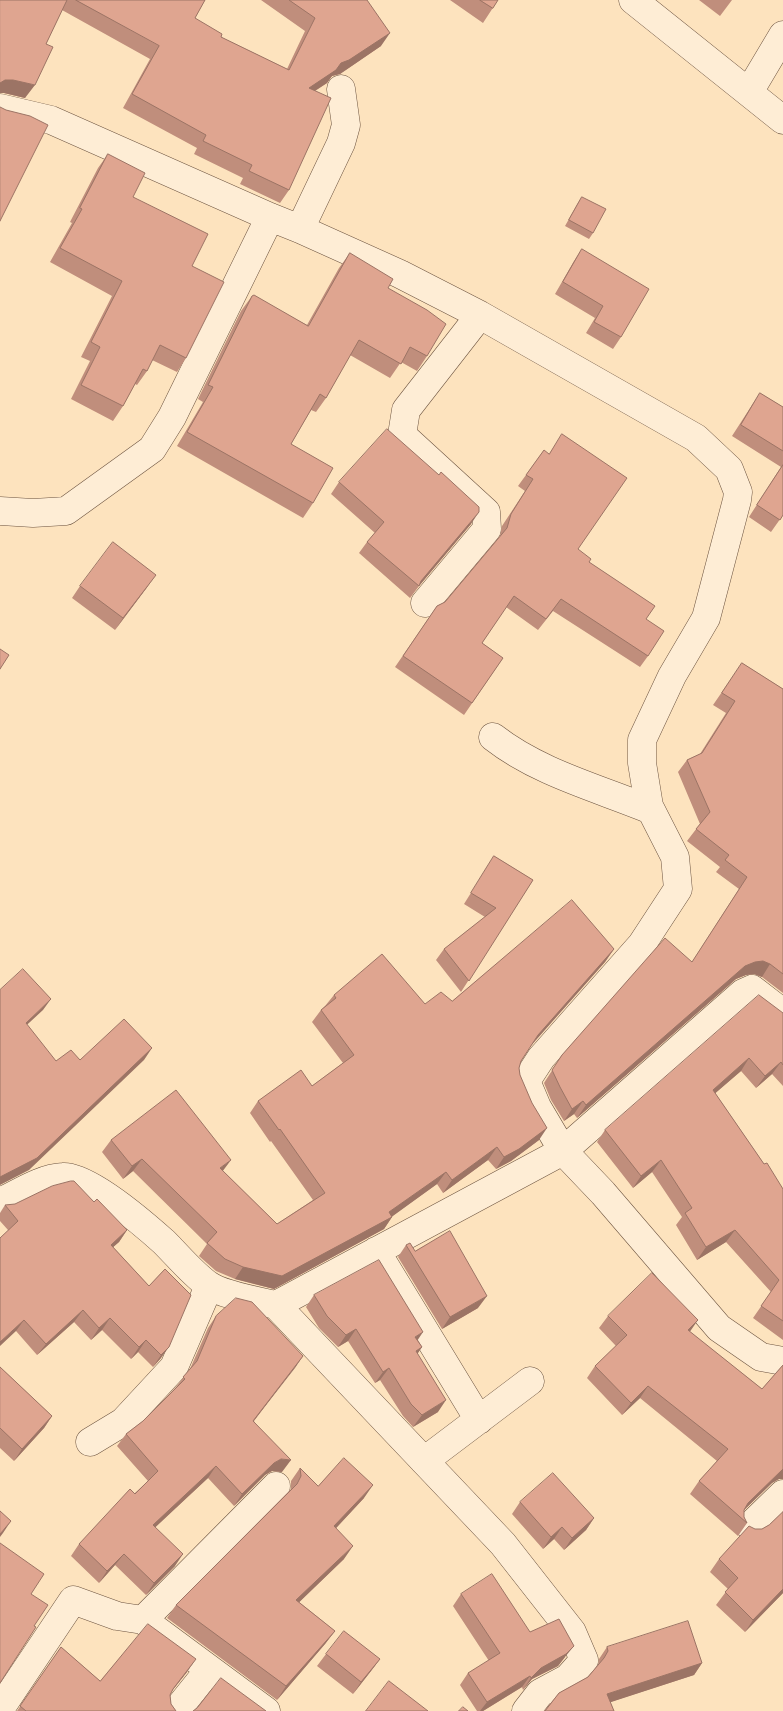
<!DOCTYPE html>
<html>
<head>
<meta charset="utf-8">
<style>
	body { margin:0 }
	canvas { display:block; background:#fde3be }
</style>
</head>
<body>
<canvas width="783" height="1711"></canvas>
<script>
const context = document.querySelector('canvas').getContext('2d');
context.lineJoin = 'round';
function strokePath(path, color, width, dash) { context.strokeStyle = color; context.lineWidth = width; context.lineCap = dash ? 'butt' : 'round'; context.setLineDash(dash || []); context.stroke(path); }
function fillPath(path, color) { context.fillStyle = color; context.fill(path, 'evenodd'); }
const minor = new Path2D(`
	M633 0 783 120
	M749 92 783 35
	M0 108 51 120 270 217 300 229 400 274 480 315 696 438 729 469 738 492 737 500 706 618 672 676 642 740V763L649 806 675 857 678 889 642 944 541 1058 526 1081 537 1107 563 1151 743 993 752 989 783 1013
	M300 229 341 143 346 125 341 89
	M0 511 33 513 66 511 152 449 172 417 270 217
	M425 603 487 529 486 512 402 435 406 410 480 315
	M493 737C539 773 598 788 651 810
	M0 1202C19 1193 41 1178 63 1177 87 1175 145 1225 164 1242 178 1256 191 1272 207 1284 221 1295 258 1301 276 1305L563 1151 603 1193 719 1328 761 1357 783 1361
	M376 1251 479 1420
	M276 1305 503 1544 572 1632 584 1660 568 1678 540 1693 526 1711
	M90 1442 123 1422 174 1367 209 1286
	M424 1461 530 1381
	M750 1526 783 1494
	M143 1620 266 1711
	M0 1709 73 1600 117 1616 143 1620 276 1486
	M176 1711 209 1670`);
strokePath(minor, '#6d5440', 29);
strokePath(minor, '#feedd5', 28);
fillPath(new Path2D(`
	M0 0H205L195 18 221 37 287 69 305 31 261 0H367L381 46 340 74 332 76 327 83 315 91 289 190 280 203 240 184 243 178 194 154 197 148 123 108 150 59 62 10 46 44 25 98 4 93H0Z
	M450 0H498L483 23Z
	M699 0H732L720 16Z
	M108 154 133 197 192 266 186 358 177 372 152 360 147 371 137 385 135 384 123 406 113 421 71 399 90 361 81 357 112 296 50 262 72 223 70 222 98 168Z
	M582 197 593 233 589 239 565 226 578 203Z
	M582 249 621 337 613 349 586 333 595 318 555 294 574 261Z
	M350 253 388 288 427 356 417 371 401 362 390 378 350 355 326 398 316 412 311 410 291 444 313 503 303 518 177 446 203 402 198 399 241 311 252 296 307 325 339 268Z
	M760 393 783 407V515L771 532 749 517 781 467 732 436 752 405Z
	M544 450 578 549 589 562 646 619 648 656 640 667 553 611 538 630 506 607 482 643 503 658 464 715 395 667 437 606 445 602 500 536 502 526 525 491 518 486Z
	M339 482 471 524 419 586 410 598 359 553 367 542 375 533 331 494Z
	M80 586H148L115 630 72 598Z
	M742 663 783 689V993L762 977 754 974 746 975 736 979 577 1118 574 1114 564 1121 551 1100 544 1083 562 1055 692 962 739 889 716 872 720 867 687 841 700 824 678 772 687 760 700 754 726 713 713 705Z
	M494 856 533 880 461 992 436 960 444 949 485 917 464 904Z
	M614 949 605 962 531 1045 521 1061 519 1068 520 1075 539 1140 511 1161 496 1169 488 1160 443 1193 437 1184 392 1216V1217L384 1229 274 1289 235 1279 216 1271 199 1256 207 1244 133 1171 123 1179 102 1152 111 1140 223 1171 277 1224 313 1200 271 1141 270 1142 250 1113 258 1101 312 1086 343 1063 312 1022 321 1010 325 1006 334 995 425 1004 452 1001Z
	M783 1013V1086L772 1074 756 1088 741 1071 715 1093 764 1164 783 1189V1340L753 1318 771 1292 726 1242 697 1260 676 1225 682 1217 652 1172 633 1188 597 1142 605 1130Z
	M94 1202 127 1230 119 1242 113 1247 149 1286 165 1269 161 1358 153 1367 138 1352 131 1359 102 1330 91 1340 74 1322 37 1355 16 1331 8 1230 0 1221V1213L5 1205Z
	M406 1245 415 1251 478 1308 442 1329 398 1257Z
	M314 1295 418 1340 422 1347 417 1354 438 1412 413 1427 403 1416 380 1380 375 1383 348 1341 338 1347 319 1328 306 1307Z
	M216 1316 303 1356 254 1421 282 1472 272 1471 265 1475 234 1506 208 1478 155 1527 175 1566 146 1595 115 1565 99 1583 71 1556 79 1544 148 1481 117 1446 126 1434 143 1421 176 1387 190 1369 208 1328Z
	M608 1316 690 1332 762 1389 783 1365V1479H779L772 1483 744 1510V1517L747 1523 738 1536 690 1494 699 1481 717 1461 640 1398 622 1415 587 1378 595 1366 616 1346 599 1328Z
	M0 1367 52 1416 44 1428 14 1461 0 1448Z
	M300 1468 318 1486 364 1498 336 1528 344 1559 299 1602 335 1631 325 1644 277 1700 167 1618 176 1605 291 1489V1481Z
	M520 1502 594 1518 586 1530 564 1550 554 1539 543 1549 512 1514Z
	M783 1512V1593L745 1632 716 1605 728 1589 710 1572 719 1559 755 1529H762L769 1525Z
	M461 1594 530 1632 565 1657 558 1666 532 1679 523 1690 522 1687 483 1711H477L460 1685 468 1673 489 1661 453 1606Z
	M61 1647 100 1681 187 1672 171 1692 170 1695 171 1704 176 1711H17Z
	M607 1647 702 1663 694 1675 610 1702 614 1711H544L559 1693 588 1677 598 1665 599 1659Z
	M326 1654 380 1659 371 1671 353 1694 317 1666Z`), '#c08e7c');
fillPath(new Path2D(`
	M390 33 381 46 340 74 332 76 327 83 299 101 309 88 341 63Z
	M5 80H13L35 85 25 98 4 93H0V83Z
	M479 512 471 524 419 586 421 581Z
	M156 575 148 586 115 630 123 618Z
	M614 949 605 962 529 1048 538 1035Z
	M763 961 770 964 762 977 754 974 746 975 736 979 577 1118 586 1105 745 966 755 962Z
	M51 999 43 1010 17 1034 26 1023Z
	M152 1048 144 1060 29 1170 0 1185V1177Z
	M749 1058 741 1071 704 1103 713 1090Z
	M781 1062 772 1074 756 1088 765 1076Z
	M583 1101 574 1114 564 1121 572 1109Z
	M547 1128 539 1140 511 1161 496 1169 504 1157Z
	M497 1147 488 1160 443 1193 452 1180Z
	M142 1159 133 1171 123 1179 132 1166Z
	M231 1160 222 1172 220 1168Z
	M661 1160 652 1172 633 1188 641 1176Z
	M446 1172 437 1184 386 1221 392 1217 384 1229 274 1289 235 1279 243 1267 389 1212Z
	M127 1230 119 1242 103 1256 111 1245Z
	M735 1230 726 1242 697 1260 706 1247Z
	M487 1296 478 1308 442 1329 450 1317Z
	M83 1310 74 1322 37 1355 46 1344Z
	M110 1318 102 1330 91 1340 99 1328Z
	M24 1320 16 1331 0 1346V1342Z
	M698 1320 689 1333 688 1330Z
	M356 1329 348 1341 338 1347 346 1335Z
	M423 1332 415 1344V1337Z
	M146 1340 138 1352 131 1359 139 1347Z
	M169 1347 161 1358 153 1367 161 1355Z
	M422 1347 414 1359 416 1351Z
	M303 1356 295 1368 245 1432 253 1421Z
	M389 1368 380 1380 375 1383 383 1372Z
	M648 1386 640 1398 622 1415 631 1403Z
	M446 1400 438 1412 413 1427 422 1415Z
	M52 1416 44 1428 14 1461 22 1449Z
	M281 1459 291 1460 282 1472 272 1471 265 1475 234 1506 242 1494 274 1463Z
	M216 1466 208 1478 145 1537 153 1525Z
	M783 1469V1479H779L772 1483 739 1515 748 1503Z
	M373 1485 364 1498 325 1540 334 1526Z
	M594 1518 586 1530 564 1550 572 1538Z
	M11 1521 3 1533 0 1537V1534Z
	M562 1527 554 1539 543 1549 551 1537Z
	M353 1546 344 1559 287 1614 296 1600Z
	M124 1554 115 1565 99 1583 107 1571Z
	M183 1554 175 1566 146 1595 154 1583Z
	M783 1589V1593L745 1632 753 1620Z
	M335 1631 325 1644 277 1700 286 1686Z
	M574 1646 565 1657 558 1666 532 1679 523 1690 531 1678 541 1668Z
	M196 1659 187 1672 164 1701 173 1689Z
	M380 1659 371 1671 353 1694 361 1682Z
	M702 1663 694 1675 599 1706 607 1694Z
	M530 1676 522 1687 483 1711H480L487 1702Z`), '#9c7465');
const building = new Path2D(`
	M0 0H67L46 44 53 47 35 85 13 80H5L0 83Z
	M76 0H205L195 18 222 34 221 37 289 70 315 18 289 0H367L390 33 349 60 341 63 336 70 309 88 331 98 289 190 249 171 252 165 203 141 206 135 132 94 159 46Z
	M480 0H498L493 8Z
	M0 107 6 110 30 116 48 125 0 221Z
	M108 154 145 173 133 197 208 234 192 266 224 282 186 358 160 345 147 371 143 369 123 406 81 385 100 347 91 342 122 281 60 248 82 209 80 208Z
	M582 197 606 209 593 233 569 220Z
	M582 249 649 289 621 337 594 322 603 306 563 282Z
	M350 253 393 279 388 288 427 310 446 324 427 356 410 347 401 364 359 340 326 398 320 394 291 444 333 468 313 503 187 432 213 387 208 385 252 296 254 295 308 326Z
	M760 393 783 407V451L741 425Z
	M387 429 439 475 441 472 479 507V512L421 581 419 586 367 542 384 522 339 482Z
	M562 434 627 478 578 549 591 559 589 562 655 606 646 619 664 631 648 656 561 599 546 619 514 596 482 643 503 658 472 703 403 656 437 606 445 602 507 528 511 514 533 479 526 475 544 450 549 454Z
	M783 465V515L780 520 757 505Z
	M113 542 156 575 123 618 80 586Z
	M0 649 9 655 0 669Z
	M742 663 783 689V974L770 964 763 961 755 962 745 966 586 1105 583 1101 572 1109 560 1087 552 1070 562 1055 665 938 692 962 747 877 725 860 729 855 696 829 710 812 687 760 702 753 735 701 722 693Z
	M494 856 533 880 469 981 444 949 496 908 471 893Z
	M572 900 614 949 538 1035 521 1061 519 1068 520 1075 532 1103 547 1128 519 1149 504 1157 497 1147 452 1180 446 1172 389 1212 392 1217 282 1276 243 1267 225 1259 207 1243 217 1232 142 1159 132 1166 111 1140 176 1090 231 1160 220 1168 277 1224 325 1193 280 1129 279 1130 258 1101 301 1070 312 1086 354 1055 321 1010 336 998 334 995 382 954 425 1004 441 992 452 1001Z
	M23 969 51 999 26 1023 56 1061 71 1050 80 1060 124 1019 152 1048 37 1158 0 1177V990Z
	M759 995 783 1013V1065L781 1062 765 1076 749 1058 713 1090 764 1164 767 1163 783 1189V1321L761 1306 779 1280 735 1230 706 1247 685 1213 692 1208 661 1160 641 1176 605 1130Z
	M71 1181H74L94 1202 97 1199 127 1230 111 1245 149 1286 165 1269 191 1295 169 1347 161 1355 146 1340 139 1347 110 1318 99 1328 83 1310 46 1344 24 1320 0 1342V1238L18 1221 5 1205 15 1204 52 1186Z
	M450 1231 487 1296 450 1317 406 1245 410 1243 415 1251Z
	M379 1260 423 1332 415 1337 422 1347 416 1351 446 1400 422 1415 411 1404 389 1368 383 1372 356 1329 346 1335 327 1316 314 1295Z
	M652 1273 698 1320 688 1330 762 1389 783 1365V1469L748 1503 744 1510V1517L747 1523 699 1481 728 1449 648 1386 631 1403 595 1366 627 1335 608 1316Z
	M236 1298 252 1302 303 1356 253 1421 291 1460 281 1459 274 1463 242 1494 216 1466 153 1525 183 1554 154 1583 124 1554 107 1571 79 1544 130 1489 135 1494 158 1471 126 1434 143 1421 185 1379 183 1377 197 1361 216 1316Z
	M0 1367 52 1416 22 1449 0 1428Z
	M344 1458 373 1485 334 1526 353 1546 296 1600 335 1631 286 1686 176 1605 297 1484 301 1476 300 1468 318 1486Z
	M553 1473 594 1518 572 1538 562 1527 551 1537 520 1502Z
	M0 1511 11 1521 0 1534Z
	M783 1512V1589L753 1620 725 1592 738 1578 719 1559 749 1526 755 1529H762L769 1525Z
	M0 1543 44 1574 31 1594 48 1605 34 1626 36 1627 0 1683Z
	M492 1574 530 1632 559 1619 574 1646 566 1654 541 1668 531 1678 530 1676 487 1702 468 1673 500 1653 461 1594Z
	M688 1621 702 1663 607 1694 614 1711H545L559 1693 588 1677 604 1658 608 1651 607 1647Z
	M148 1624 196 1659 173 1689 170 1695 171 1704 176 1711H26L20 1706 61 1647 100 1681Z
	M344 1631 380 1659 361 1682 326 1654Z
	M221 1678 266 1711H193L197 1708Z
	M389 1681 428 1711H366Z
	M463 1707 468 1711H459Z`);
fillPath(building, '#dfa590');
strokePath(building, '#9c7465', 1);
</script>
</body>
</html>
